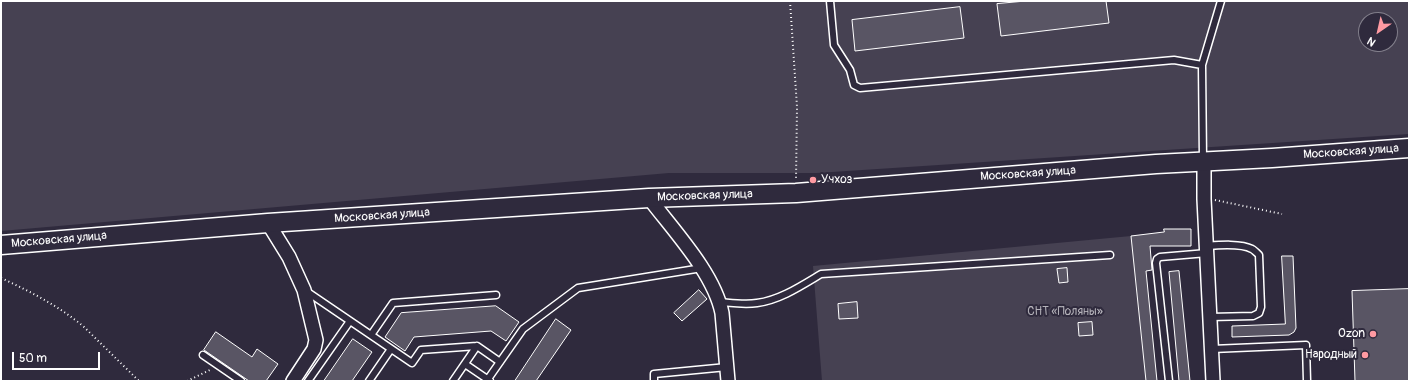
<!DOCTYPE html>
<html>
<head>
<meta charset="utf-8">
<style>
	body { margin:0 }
	#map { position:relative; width:1410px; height:382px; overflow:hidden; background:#2f2a3d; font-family:Pangolin,sans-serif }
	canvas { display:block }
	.frame { position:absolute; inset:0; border:2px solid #fff; pointer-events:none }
	.north { position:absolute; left:1358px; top:12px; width:40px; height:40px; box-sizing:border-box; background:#2f2a3d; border:1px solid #827f8b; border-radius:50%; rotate:214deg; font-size:11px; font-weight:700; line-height:16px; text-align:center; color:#fff }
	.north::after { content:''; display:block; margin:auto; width:14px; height:18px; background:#ff9aa2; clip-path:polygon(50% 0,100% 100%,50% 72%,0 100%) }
	.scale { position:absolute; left:12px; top:352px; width:88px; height:18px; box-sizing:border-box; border:2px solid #fff; border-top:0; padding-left:5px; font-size:12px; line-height:14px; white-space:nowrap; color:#fff; -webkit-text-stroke:3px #2f2a3d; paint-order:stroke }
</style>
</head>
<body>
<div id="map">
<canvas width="1410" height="382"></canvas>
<div class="frame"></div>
<div class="north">N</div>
<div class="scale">50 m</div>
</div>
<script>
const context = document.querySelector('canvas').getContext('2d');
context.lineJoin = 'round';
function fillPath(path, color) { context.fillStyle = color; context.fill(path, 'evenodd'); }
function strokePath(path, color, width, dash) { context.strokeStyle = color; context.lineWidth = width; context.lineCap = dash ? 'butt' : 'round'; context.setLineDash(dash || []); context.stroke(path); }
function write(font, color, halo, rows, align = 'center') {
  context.font = font + ' Pangolin,sans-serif'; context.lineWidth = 4; context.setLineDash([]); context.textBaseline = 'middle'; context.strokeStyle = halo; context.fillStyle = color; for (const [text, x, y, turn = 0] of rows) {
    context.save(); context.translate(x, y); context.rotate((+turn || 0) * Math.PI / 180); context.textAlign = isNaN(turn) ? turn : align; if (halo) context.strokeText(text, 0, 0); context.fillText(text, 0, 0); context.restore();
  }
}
fillPath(new Path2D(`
	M1 1H1409V134L817 173H669L1 231ZM1366 20H1390V44H1366Z
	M1131 236 1146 381H822L813 266Z`), '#464152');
const building = new Path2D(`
	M1026 1H1106L1109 23 1001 36 997 4Z
	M960 7 964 38 855 51 852 20Z
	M1164 229H1191V246H1150L1152 270 1146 271 1157 381H1146L1131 236 1164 232Z
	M1282 256H1293L1296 328 1294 332 1289 335 1232 337V326L1285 324Z
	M1067 268 1068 282 1059 283 1057 269Z
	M1179 271 1190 381H1179L1169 272Z
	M1409 289V381H1355L1352 291Z
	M699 290 707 299 682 321 674 313Z
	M857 302 858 318 839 319 838 304Z
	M496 306 519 322 506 341 491 331 414 337 405 351 385 337 401 313Z
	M556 319 571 330 536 381H515Z
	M1092 322 1093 335 1079 336 1078 323Z
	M216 332 252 357 257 349 278 364 266 381H249L204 350Z
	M353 339 372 352 352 381H324Z`);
fillPath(building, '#595564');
strokePath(building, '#fff', 1);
const lane = new Path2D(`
	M830 1 834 45 850 70 854 85 860 88 1174 60 1202 65
	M1203 160 1202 65 1221 1
	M1207 246C1219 245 1241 243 1252 249 1254 250 1257 253 1259 255L1261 307 1259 313 1253 316 1210 317
	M306 291 412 363 421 350 477 346 500 362
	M720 302C732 303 745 305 757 303 780 300 801 286 821 274L1110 255
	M371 335 393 303 496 295
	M1212 349 1306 345 1307 381
	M203 355 241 381
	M465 364 490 381
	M488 379 523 329 578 288 702 268
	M308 381 350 321
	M369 381 391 349
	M453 381 477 346
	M654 381V374L727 367
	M1169 381 1156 263 1157 259 1160 257 1207 253`);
const street = new Path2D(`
	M1204 161V199L1213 381
	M649 198C673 230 714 273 722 313L728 381
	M268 223 289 257 304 290 316 340 314 349 293 381`);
const secondary = new Path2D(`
	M1 245 268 223 649 198 796 193 1156 164 1272 158 1409 148`);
strokePath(lane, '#fff', 9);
strokePath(street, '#fff', 16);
strokePath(secondary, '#fff', 21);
strokePath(new Path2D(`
	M790 1 797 107 796 180
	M1215 200 1282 214
	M1 278C31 292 57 305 83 326L139 381
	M187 381 210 370`), '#fff', 2, [1, 3]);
strokePath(lane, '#2f2a3d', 6);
strokePath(street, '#2f2a3d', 13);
strokePath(secondary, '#2f2a3d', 18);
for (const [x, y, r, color] of [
	[813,180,4,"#ff9aa2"],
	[1373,334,4,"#ff9aa2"],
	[1365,355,4,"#ff9aa2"]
]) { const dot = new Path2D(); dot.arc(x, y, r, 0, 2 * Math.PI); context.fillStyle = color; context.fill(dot); strokePath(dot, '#2f2a3d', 1.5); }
write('12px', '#fff', '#2f2a3d', [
	["Московская улица",1351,152,-4],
	["Московская улица",1028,174,-4],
	["Московская улица",705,196,-2],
	["Московская улица",382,216,-4],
	["Московская улица",59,240,-5]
]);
write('12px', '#fff', '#2f2a3d', [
	["Учхоз",821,180,"left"],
	["Ozon",1365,334],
	["Народный",1357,355]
], 'right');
write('12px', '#b5b3ba', '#2f2a3d', [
	["СНТ «Поляны»",1065,312]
]);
</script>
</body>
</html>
